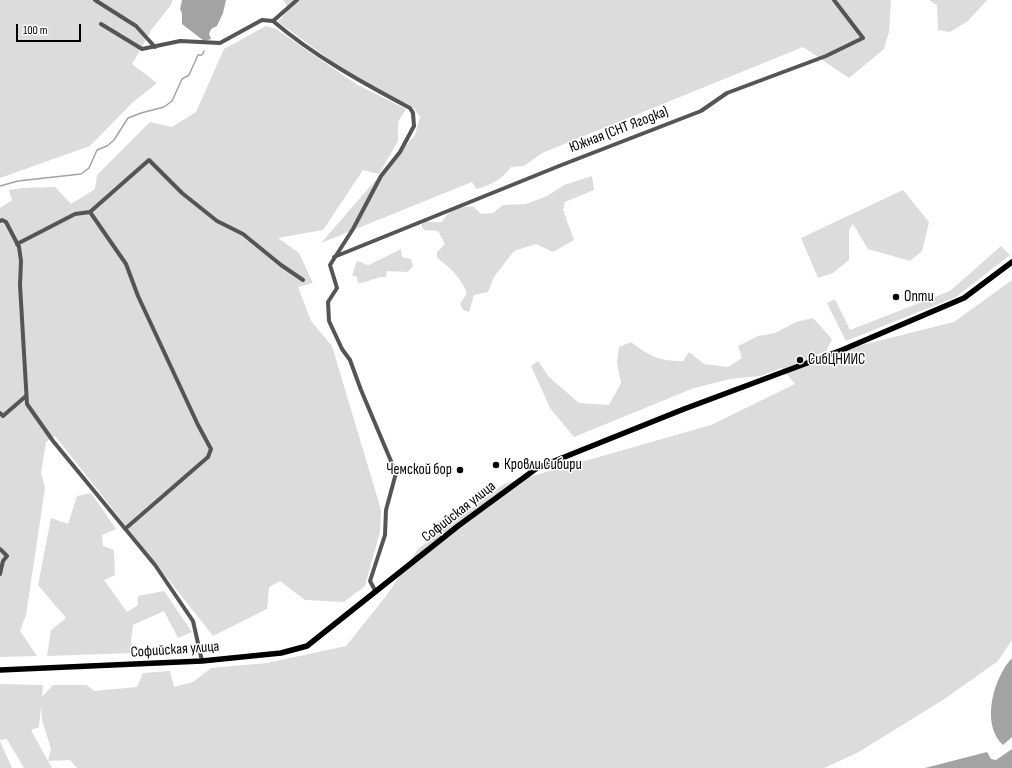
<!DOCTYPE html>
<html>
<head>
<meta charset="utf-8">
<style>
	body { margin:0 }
	#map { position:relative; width:1012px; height:768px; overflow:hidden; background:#fff; font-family:"Sofia Sans Condensed",sans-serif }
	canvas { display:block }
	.scale { position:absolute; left:16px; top:24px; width:65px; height:18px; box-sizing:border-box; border:2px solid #000; border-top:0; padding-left:5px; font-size:12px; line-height:14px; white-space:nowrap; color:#000; -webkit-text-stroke:3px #fff; paint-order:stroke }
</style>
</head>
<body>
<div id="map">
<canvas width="1012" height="768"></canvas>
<div class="scale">100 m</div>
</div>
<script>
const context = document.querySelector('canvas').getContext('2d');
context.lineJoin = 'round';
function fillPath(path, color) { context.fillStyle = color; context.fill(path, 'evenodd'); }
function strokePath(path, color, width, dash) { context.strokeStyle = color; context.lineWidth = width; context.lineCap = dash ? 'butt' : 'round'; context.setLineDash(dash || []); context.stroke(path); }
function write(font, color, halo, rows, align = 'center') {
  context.font = font + ' "Sofia Sans Condensed",sans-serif'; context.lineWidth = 3; context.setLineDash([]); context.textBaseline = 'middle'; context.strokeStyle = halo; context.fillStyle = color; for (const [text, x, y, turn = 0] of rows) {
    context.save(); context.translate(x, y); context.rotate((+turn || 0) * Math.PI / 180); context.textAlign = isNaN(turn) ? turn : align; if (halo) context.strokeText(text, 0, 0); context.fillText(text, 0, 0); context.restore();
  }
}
fillPath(new Path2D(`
	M0 0H172L171 5 152 29 132 64 157 83 132 103 90 146 0 178Z
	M283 0H891L889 32 884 49 849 78 803 47 542 153 524 166 511 167C503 179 489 186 476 189L472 182 321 243 415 135 420 117 413 107 355 78 278 22 289 9Z
	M929 0H987L968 21 950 32 938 30 937 5Z
	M266 26 276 29 356 84 406 109 398 122V141L379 174 363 170 323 230 278 238 299 253 313 283 298 287 311 321 332 346 381 510 380 532 365 586 344 602 305 600 280 581 269 587 267 609 213 636 55 436 46 442 41 473 45 488 26 615 20 631 37 656 0 657V208L12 200 9 190 22 188 55 187 71 204 95 189 97 175 150 122 172 127 196 112 224 49Z
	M592 176 594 190 565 202 563 210 574 240 553 252 536 244 514 251 494 277 488 292 474 295 469 312 463 310 460 304 467 293C460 277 451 268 437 258V252L445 244 438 231 424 230 421 225 425 222H442C448 210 461 206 474 207L481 214 493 213 503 205 526 204 547 196 564 185Z
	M903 190 929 222 922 251 910 261 868 249 853 224 849 230V260L833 273 818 278 801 238Z
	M1001 246 1010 255 956 297 846 341 827 303 835 299 850 330 950 291Z
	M401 249 402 257 411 259 413 266 408 272 387 271 386 277C376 276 368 283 358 283L357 277 352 275 357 261C360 261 365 265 369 265 371 264 397 251 401 249Z
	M1012 280V640L998 661 943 700 857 753 824 768H77L70 760 48 761 52 768H24L7 739 0 740V684L43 685 42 697 53 685H87L94 691 137 687 143 673 170 671 174 687 193 682 211 668 267 663 346 646 386 596 418 549 504 484 711 425 795 384 782 368 760 376 730 379 694 388 574 437 550 408 531 366 538 361 549 377 579 403 609 405 621 383 617 363 619 347 631 342C649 356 659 361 683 361L689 352 704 364 728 367 742 358 738 346 758 336 775 333 796 322 813 318 832 339 826 351 806 359 954 322ZM41 706 42 720 51 749 48 761 31 730 39 727Z
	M91 493 116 529 102 535 103 546 114 550 115 575 104 580 127 612 138 605V596L164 591 192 632 178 638 164 611 133 625 131 641 133 653 47 656 51 630 66 618 38 585 51 518 68 524 77 496Z
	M0 741 12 768H0Z`), '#dcdcdc');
fillPath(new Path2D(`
	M182 0H226L223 13 217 26 211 29 209 34 211 39 204 41 182 24V13L180 9Z
	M1012 658V737L1003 745C980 724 994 677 1012 658Z
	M1012 749V768H925L987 752 991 759 996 760Z`), '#a3a3a3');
strokePath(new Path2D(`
	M0 186 18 181 81 174 89 168 97 150 107 146 114 140 128 118 141 113 164 107 172 101 182 79 189 75 198 55H202L204 51`), '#a3a3a3', 1.5);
strokePath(new Path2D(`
	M95 0 136 26 155 47
	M297 0 273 21C314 56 363 83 410 108L413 113 414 126 400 152 381 176 353 229 330 265 337 288 328 302 329 321 342 349 350 360 361 390 396 473 386 510 385 535 370 581 376 592
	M101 24 142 49 180 41 220 43 262 20 273 21
	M90 212 126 264 138 296 198 425 211 449 208 457 125 529
	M0 221 2 220 6 222 19 247 21 261 20 285 27 404 53 441 155 565 193 621 202 661
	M17 244 75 214 90 212 149 160 182 193 217 221 243 234 281 265 303 280
	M334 257 559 166 701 111 727 93 826 56 863 38 834 0
	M0 413 3 416 26 396
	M0 549 7 556 3 561 0 574`), '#555', 4);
strokePath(new Path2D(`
	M0 670 202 661 281 653 307 646 458 526 537 468 684 409 842 350 964 298 1012 262`), '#000', 5.5);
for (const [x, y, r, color] of [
	[896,297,4,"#000"],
	[800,360,4,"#000"],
	[496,465,4,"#000"],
	[460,470,4,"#000"]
]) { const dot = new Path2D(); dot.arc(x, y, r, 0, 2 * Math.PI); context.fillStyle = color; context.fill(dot); strokePath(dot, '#fff', 1.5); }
write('15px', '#000', '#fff', [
	["Южная (СНТ Ягодка)",619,130,-21],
	["Софийская улица",459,512,-38],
	["Софийская улица",175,650,-4]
]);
write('15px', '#000', '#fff', [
	["Опти",904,297],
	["СибЦНИИС",808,360],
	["Кровли Сибири",504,465],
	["Чемской бор",452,470,"right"]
], 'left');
</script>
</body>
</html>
